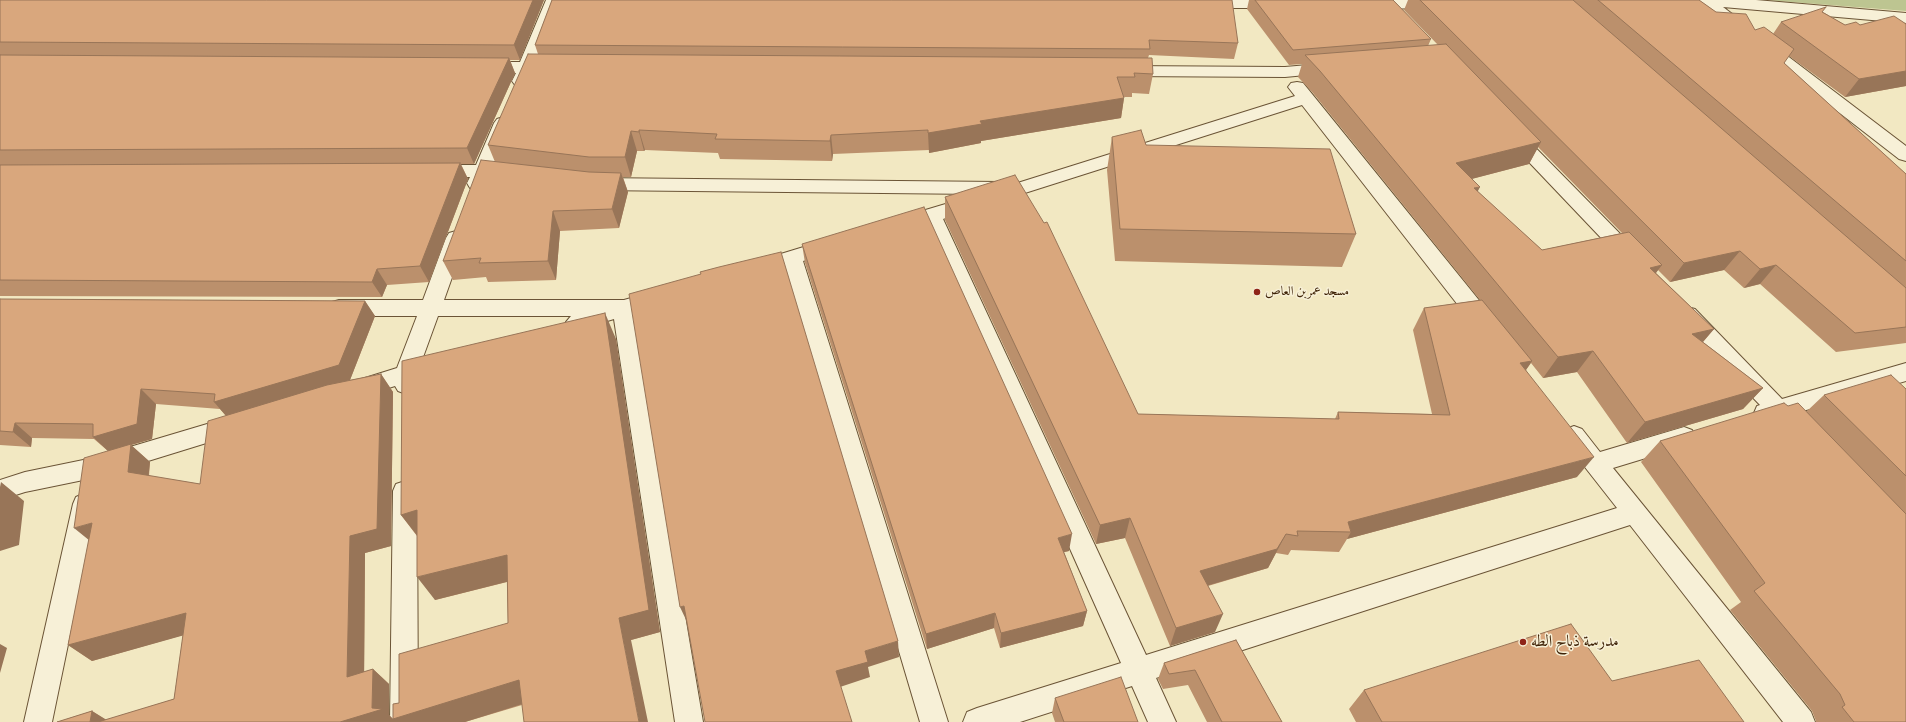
<!DOCTYPE html>
<html>
<head>
<meta charset="utf-8">
<style>
	body { margin:0 }
	canvas { display:block; background:#f2e8c2 }
</style>
</head>
<body>
<canvas width="1906" height="722"></canvas>
<script>
const c = document.querySelector('canvas').getContext('2d');
c.lineJoin = 'round';
function fillPath(path, color) {
  c.fillStyle = color;
  c.fill(path, 'evenodd');
}
function poly(rows) {
  const path = new Path2D();
  for (const r of rows) {
    path.moveTo(r[0], r[1]);
    for (let i = 2; i < r.length; i += 2) path.lineTo(r[i], r[i + 1]);
  }
  return path;
}
function strokePath(path, color, width, dash) {
  c.strokeStyle = color;
  c.lineWidth = width;
  c.lineCap = dash ? 'butt' : 'round';
  c.setLineDash(dash || []);
  c.stroke(path);
}
function drawText(font, color, halo, rows, align = 'center') {
  c.font = font + ' "IM FELL French Canon",Amiri,serif';
  c.lineWidth = 3;
  c.setLineDash([]);
  c.textBaseline = 'middle';
  c.strokeStyle = halo;
  c.fillStyle = color;
  for (const [text, x, y, turn = 0] of rows) {
    c.save();
    c.translate(x, y);
    c.rotate((+turn || 0) * Math.PI / 180);
    c.textAlign = isNaN(turn) ? turn : align;
    if (halo) c.strokeText(text, 0, 0);
    c.fillText(text, 0, 0);
    c.restore();
  }
}
fillPath(poly([
	[1766,0,1906,0,1906,11]
]), '#bdc591');
const minor = poly([
	[546,0,562,0,537,63,557,64,560,68,557,72,533,73,527,85,521,86,515,85,512,81,516,73,477,71,474,67,477,63,483,62,520,62,546,0],
	[1196,0,1284,0,1286,3,1284,6,1278,8,1202,8,1196,6,1194,3,1196,0],
	[1363,0,1442,0,1444,3,1442,6,1436,8,1366,9,1360,7,1358,4,1363,0],
	[1694,0,1756,0,1906,13,1906,23,1723,7,1906,146,1906,161,1899,159,1694,0],
	[1331,63,1337,64,1340,68,1337,72,1285,77,1123,76,1117,75,1114,71,1117,67,1123,66,1285,67,1331,63],
	[1297,82,1303,83,1312,94,1495,320,1498,326,1495,332,1487,334,1479,332,1302,105,943,219,1146,655,1617,508,1566,443,1562,436,1566,429,1574,426,1582,429,1600,452,1684,427,1692,430,1696,437,1692,444,1613,468,1811,712,1815,722,1783,722,1630,525,1156,678,1176,722,1148,722,1132,686,1020,722,963,722,967,712,977,708,1121,663,925,224,899,232,892,230,889,225,892,220,979,194,594,190,587,189,584,184,587,179,594,178,1000,182,1008,186,1295,96,1288,87,1291,83,1297,82],
	[503,117,509,119,512,123,494,166,514,170,516,174,514,178,507,180,489,178,484,188,477,189,470,188,467,183,470,177,435,177,428,175,426,171,428,167,435,165,476,165,494,123,497,119,503,117],
	[1513,129,1519,131,1638,252,1641,257,1638,262,1631,264,1624,262,1507,139,1504,135,1507,131,1513,129],
	[456,231,463,233,466,238,444,300,624,300,659,290,666,293,669,298,666,303,634,313,703,722,675,722,614,319,577,330,569,328,566,322,571,316,438,316,422,360,431,357,439,360,442,366,439,372,417,379,417,385,414,391,406,394,398,391,395,386,357,398,349,395,346,389,349,383,397,368,417,316,339,316,332,314,328,308,332,302,339,300,423,300,446,238,449,233,456,231],
	[833,238,840,240,843,245,840,250,803,261,948,722,920,722,785,267,755,276,748,274,745,269,748,264,833,238],
	[1687,307,1695,309,1782,399,1906,363,1906,381,1796,413,1804,421,1808,428,1804,435,1796,437,1788,435,1774,420,1765,422,1757,420,1754,413,1757,406,1760,405,1679,321,1676,315,1679,309,1687,307],
	[234,416,242,418,246,425,242,432,93,478,25,492,0,500,0,480,25,472,93,458,234,416],
	[405,481,414,484,417,491,418,722,390,722,393,491,396,484,405,481],
	[85,493,94,497,97,504,52,722,24,722,73,504,76,497,85,493]
]);
strokePath(minor, '#6b5436', 2);
fillPath(minor, '#f7f0d7');
fillPath(poly([
	[0,0,544,0,520,60,510,60,515,73,474,164,461,164,468,179,429,282,387,285,382,297,0,296],
	[552,0,1238,43,1234,59,1149,55,1148,58,1153,74,1149,94,1132,93,1132,97,1123,97,1124,98,1121,118,981,141,981,143,929,153,929,150,833,154,832,161,720,159,718,153,645,150,644,151,637,151,631,177,623,177,628,192,619,228,560,231,556,280,488,282,486,277,453,280,443,261,495,162,488,145,538,54,535,45],
	[1249,0,1393,0,1431,39,1428,46,1438,45,1404,10,1408,0,1699,0,1716,12,1755,30,1773,34,1781,22,1823,12,1845,25,1906,24,1906,86,1845,97,1789,56,1784,63,1906,174,1906,343,1836,352,1760,284,1744,288,1724,270,1670,282,1658,270,1656,273,1714,329,1703,342,1763,388,1743,409,1627,443,1577,372,1543,378,1531,363,1526,370,1577,477,1347,539,1339,552,1291,550,1288,555,1276,553,1268,568,1208,586,1215,632,1170,646,1125,538,1096,544,945,220,945,197,1138,414,1335,419,1338,412,1432,414,1413,330,1424,308,1480,300,1313,93,1298,77,1302,64,1289,65,1247,9],
	[1538,147,1622,233,1542,250,1477,191,1471,179,1529,164],
	[1112,137,1146,145,1356,234,1342,267,1115,261,1107,170],
	[802,244,1069,551,1064,552,1087,611,1083,626,1000,648,994,628,927,649,805,263],
	[0,299,365,301,375,316,350,380,381,374,393,392,391,546,365,553,364,672,373,669,389,684,389,715,393,719,399,703,508,623,507,582,435,600,417,536,401,515,616,339,660,632,631,640,522,705,465,722,57,722,92,711,106,720,174,699,183,635,92,661,68,645,108,451,94,439,32,438,31,447,0,445],
	[156,404,220,409,226,416,200,484,149,476,150,462,131,445,152,439],
	[1906,389,1906,722,1816,722,1816,721,1812,711,1730,610,1741,602,1641,462,1660,441,1788,406,1806,412,1824,395],
	[1236,640,1282,722,1207,722,1188,685,1163,689,1158,679,1164,663],
	[1612,681,1744,722,1356,722,1349,709,1364,690],
	[1055,698,1138,722,1055,722,1052,713]
]), '#bb906c');
fillPath(poly([
	[533,0,544,0,520,60,514,45],
	[509,58,515,73,474,164,467,148],
	[1906,71,1906,86,1845,97,1859,79],
	[1124,98,1121,118,981,141,981,143,929,153,928,133,980,121],
	[639,130,645,150,644,151,639,132],
	[631,131,637,151,631,177,625,157],
	[831,135,833,154,832,161,830,141],
	[1541,142,1529,164,1445,186,1456,163],
	[460,163,468,179,429,282,420,266],
	[621,173,628,192,619,228,612,209],
	[1480,187,1468,210,1474,188],
	[553,211,560,231,556,280,548,261],
	[1740,251,1724,270,1670,282,1684,263],
	[1662,265,1645,287,1650,268],
	[1776,265,1760,284,1744,288,1760,269],
	[377,269,387,285,382,297,372,282],
	[365,301,375,316,350,380,227,417,214,402],
	[605,313,616,339,660,632,631,640,648,722,639,722,619,618],
	[1714,329,1695,351,1692,334],
	[1593,351,1577,372,1543,378,1558,357],
	[1532,361,1517,383,1520,363],
	[381,374,393,392,391,546,365,553,364,692,347,677,350,536],
	[1763,388,1743,409,1627,443,1645,422],
	[141,389,156,404,152,439,131,445,150,462,147,490,128,472,109,452,93,437],
	[15,423,32,438,31,447,13,432],
	[1594,457,1577,477,1347,539,1351,532,1348,522],
	[1,482,24,501,19,545,0,551,0,487],
	[417,510,419,538,401,515],
	[1130,518,1125,538,1096,544,1100,525],
	[92,523,95,545,74,528],
	[1072,534,1069,551,1055,554,1058,538],
	[1286,534,1268,568,1192,590,1200,571],
	[507,555,522,578,435,600,417,577],
	[684,606,688,624,680,607],
	[1087,611,1083,626,1000,648,1001,633],
	[186,613,206,629,92,661,68,645],
	[995,613,994,628,927,649,926,634],
	[1223,614,1215,632,1170,646,1176,628],
	[898,641,899,657,868,667,870,677,840,687,836,671,865,651],
	[0,644,7,648,0,673],
	[373,669,389,684,389,715,393,719,519,680,535,700,465,722,340,722,372,708],
	[92,711,110,722,90,722]
]), '#987558');
const building = poly([
	[0,0,533,0,514,45,0,42,0,0],
	[552,0,1232,0,1238,43,1149,40,1150,49,535,45,552,0],
	[1255,0,1393,0,1431,39,1293,50,1255,0],
	[1420,0,1573,0,1906,288,1906,327,1855,333,1776,265,1760,269,1740,251,1684,263,1420,0],
	[1598,0,1699,0,1716,12,1746,14,1755,30,1764,27,1794,49,1784,63,1906,174,1906,261,1598,0],
	[1826,7,1822,12,1845,25,1856,22,1860,25,1894,16,1906,24,1906,71,1859,79,1781,22,1826,7],
	[1446,44,1541,142,1456,163,1480,187,1474,188,1542,250,1629,232,1662,265,1650,268,1714,329,1692,334,1763,388,1645,422,1593,351,1558,357,1320,71,1305,55,1446,44],
	[528,54,1152,58,1153,74,1134,73,1135,77,1117,77,1124,98,980,121,982,124,928,133,928,130,831,135,830,141,715,139,717,134,639,130,639,132,631,131,625,157,589,157,488,145,528,54],
	[0,55,509,58,467,148,0,150,0,55],
	[1141,130,1146,145,1330,149,1356,234,1120,229,1112,137,1141,130],
	[481,160,589,172,621,173,612,209,553,211,548,261,479,263,481,258,443,261,481,160],
	[460,163,420,266,377,269,372,282,0,280,0,165,460,163],
	[1015,175,1044,223,1047,222,1138,414,1339,419,1338,412,1450,415,1424,308,1482,300,1532,361,1520,363,1594,457,1348,522,1351,532,1297,531,1298,536,1286,534,1277,549,1200,571,1223,614,1176,628,1130,518,1100,525,945,197,1015,175],
	[924,207,1072,534,1058,538,1087,611,1001,633,995,613,926,634,802,244,924,207],
	[781,252,898,641,865,651,868,662,836,671,852,722,705,722,684,606,680,607,629,294,701,274,700,272,719,267,781,252],
	[0,299,365,301,339,365,214,402,215,394,141,389,137,424,93,437,93,424,15,423,13,432,0,431,0,299],
	[605,313,649,610,619,618,639,722,524,722,519,680,393,719,393,704,399,703,399,654,508,623,507,555,417,577,417,510,401,515,402,361,605,313],
	[381,374,377,529,350,536,347,677,373,669,372,708,383,709,340,722,98,722,174,699,186,613,68,645,92,523,74,528,84,458,131,444,128,472,200,484,208,421,327,385,381,374],
	[1891,375,1906,389,1906,476,1824,395,1891,375],
	[1784,403,1788,406,1798,403,1906,514,1906,722,1854,722,1842,707,1845,705,1840,694,1754,591,1765,583,1660,441,1784,403],
	[1571,624,1612,681,1699,660,1744,722,1382,722,1364,690,1571,624],
	[1236,640,1282,722,1222,722,1195,670,1169,674,1164,663,1236,640],
	[1121,677,1138,722,1064,722,1055,698,1121,677],
	[92,711,90,722,57,722,92,711]
]);
fillPath(building, '#d9a77d');
strokePath(building, '#987558', 1);
for (const [x, y, r, color] of [
	[1257,292,4,"#8f2418"],
	[1523,642,4,"#8f2418"]
]) {
  const dot = new Path2D();
  dot.arc(x, y, r, 0, 2 * Math.PI);
  c.fillStyle = color;
  c.fill(dot);
  strokePath(dot, '#f7f0d7', 1.5);
}
drawText('13px', '#3e2207', '#f7f0d7', [
	["مسجد عمربن العاص",1265,292]
], 'left');
drawText('16px', '#3e2207', '#f7f0d7', [
	["مدرسة ذباح الطه",1531,642]
], 'left');
</script>
</body>
</html>
